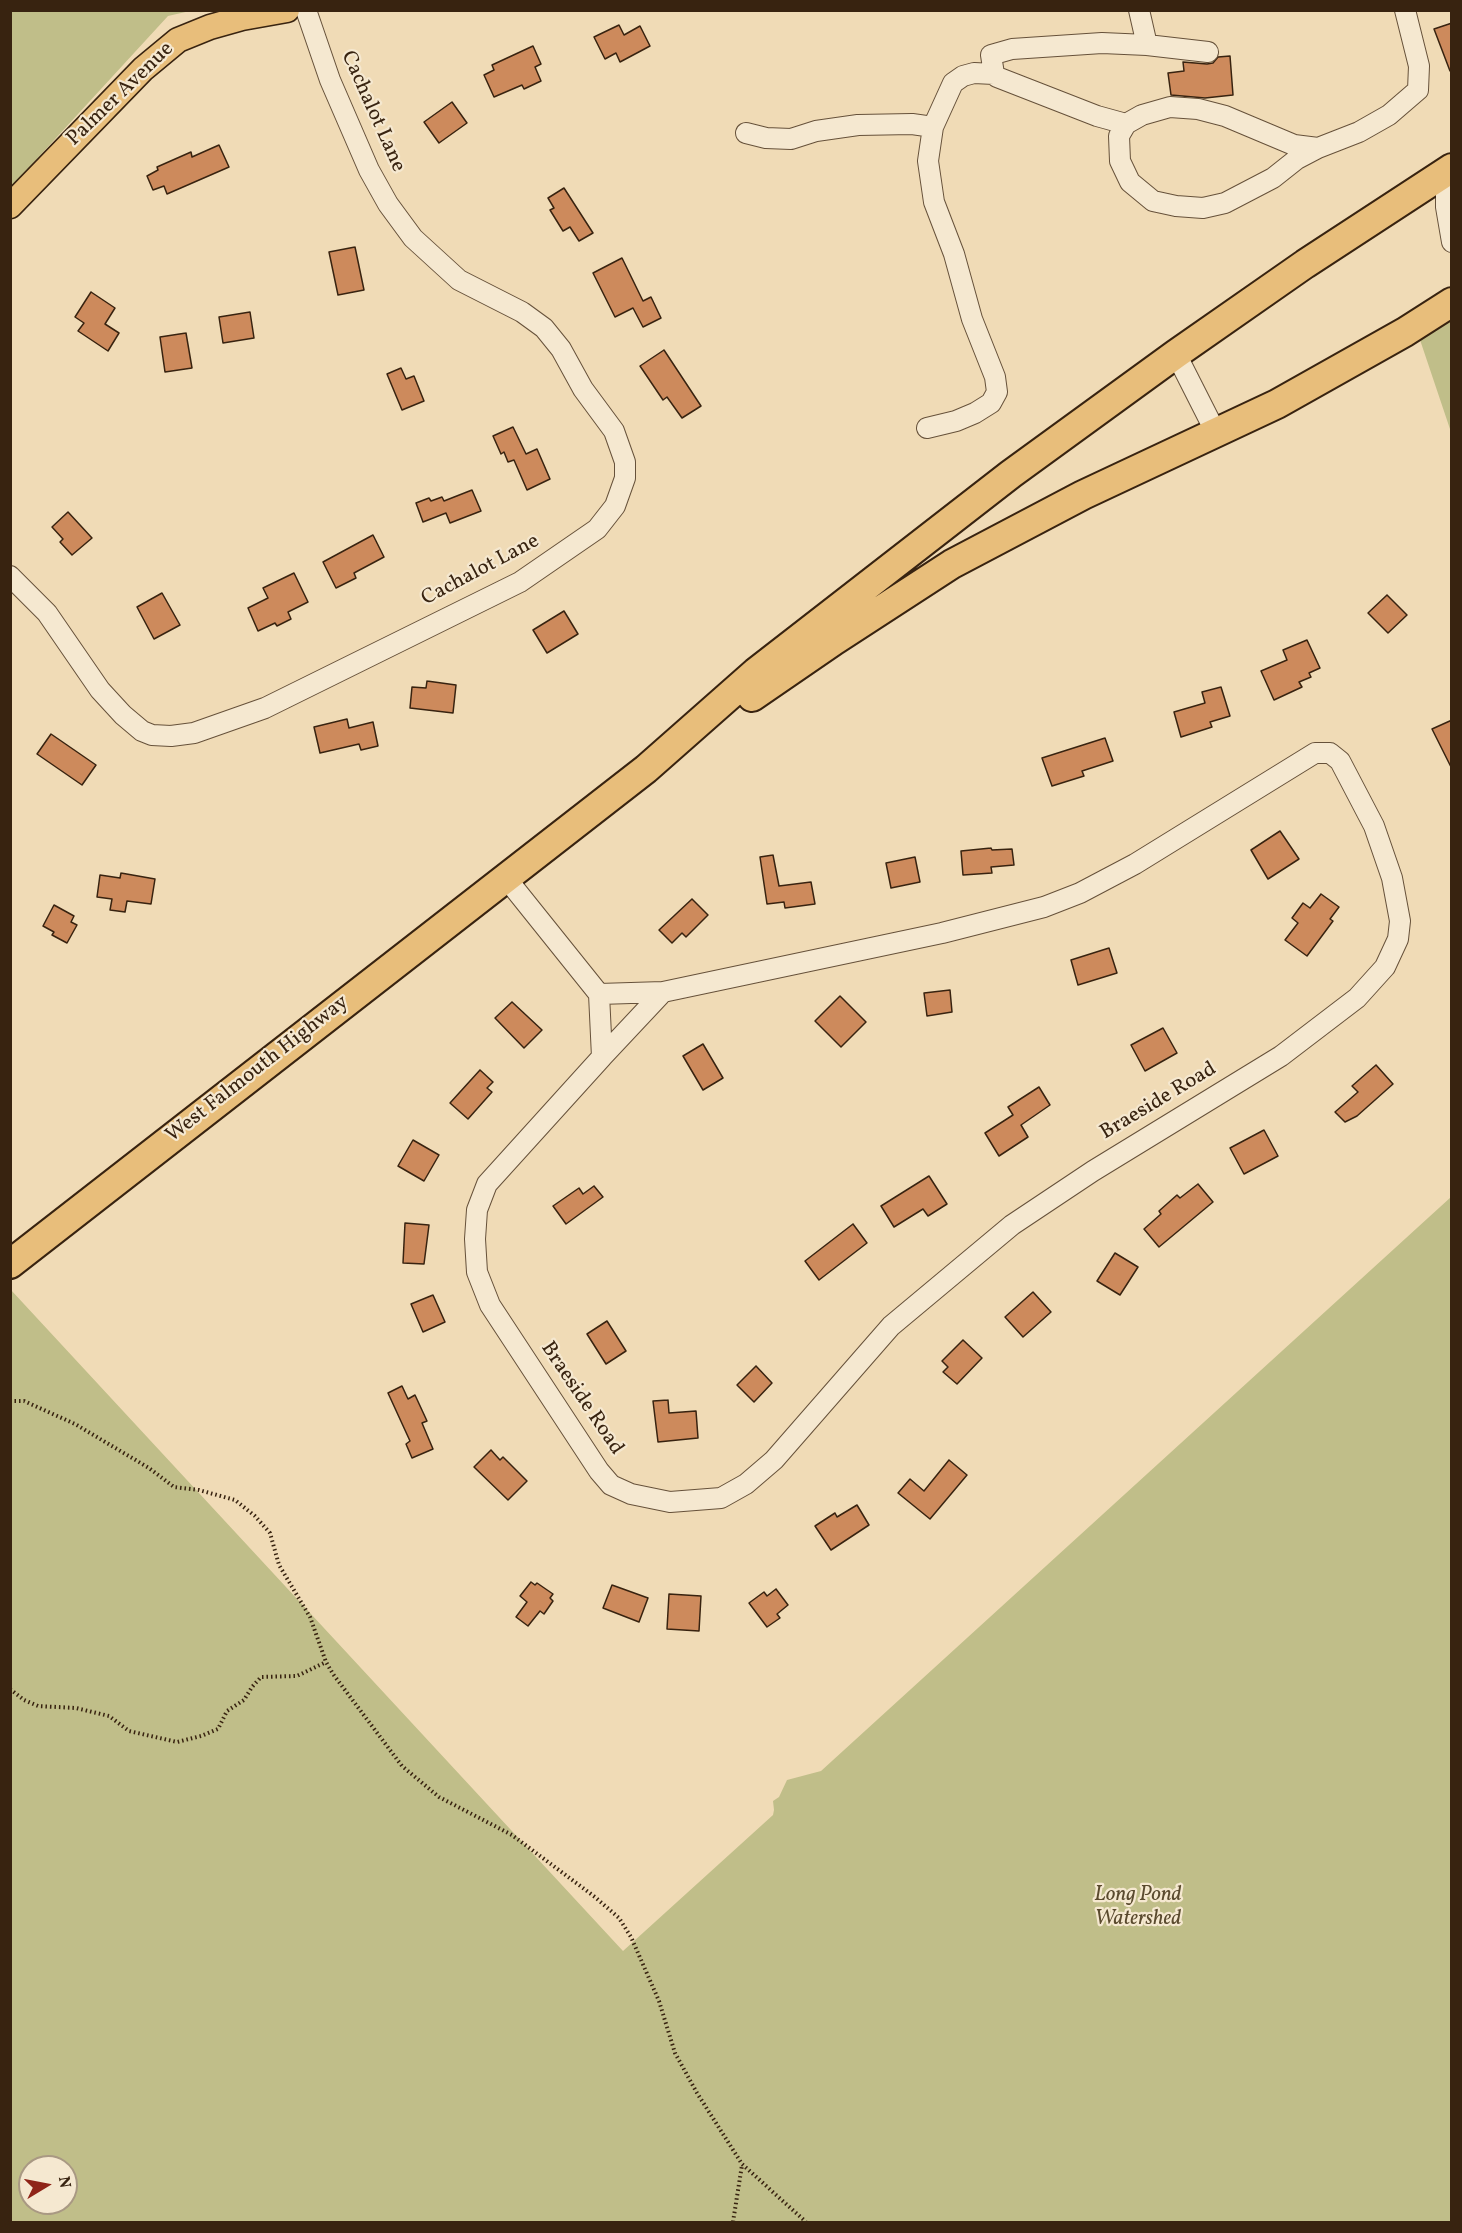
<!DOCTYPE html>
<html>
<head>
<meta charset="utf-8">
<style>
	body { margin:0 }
	#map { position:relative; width:1462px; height:2233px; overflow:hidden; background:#f0dbb6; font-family:Vollkorn,serif }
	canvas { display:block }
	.frame { position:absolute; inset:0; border:12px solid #382310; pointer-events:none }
	.north { position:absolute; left:18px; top:2155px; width:60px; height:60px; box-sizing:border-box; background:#f5e8d0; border:2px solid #a99983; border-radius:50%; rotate:80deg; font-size:16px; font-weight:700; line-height:24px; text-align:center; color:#382310 }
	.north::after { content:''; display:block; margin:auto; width:21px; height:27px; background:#8f2418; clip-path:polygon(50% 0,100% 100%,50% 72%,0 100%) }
</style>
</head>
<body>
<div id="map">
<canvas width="1462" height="2233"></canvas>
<div class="frame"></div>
<div class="north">N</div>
</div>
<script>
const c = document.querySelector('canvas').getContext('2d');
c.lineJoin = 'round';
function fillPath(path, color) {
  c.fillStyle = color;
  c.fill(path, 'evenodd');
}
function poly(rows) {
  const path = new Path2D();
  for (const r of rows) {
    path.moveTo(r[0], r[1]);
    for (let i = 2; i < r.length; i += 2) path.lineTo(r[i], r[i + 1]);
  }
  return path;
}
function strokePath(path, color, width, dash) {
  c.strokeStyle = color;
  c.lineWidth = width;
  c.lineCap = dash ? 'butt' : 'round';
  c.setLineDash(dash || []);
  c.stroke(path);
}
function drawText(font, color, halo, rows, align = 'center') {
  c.font = font + ' Vollkorn,serif';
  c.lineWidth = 4.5;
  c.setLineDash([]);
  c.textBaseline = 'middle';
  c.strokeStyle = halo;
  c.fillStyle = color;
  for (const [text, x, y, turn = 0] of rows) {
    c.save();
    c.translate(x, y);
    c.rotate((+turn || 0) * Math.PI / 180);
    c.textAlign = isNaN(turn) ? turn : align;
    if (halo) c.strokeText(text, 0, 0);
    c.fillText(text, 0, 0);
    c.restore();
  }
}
fillPath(poly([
	[11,10,190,10,190,11,168,16,11,187],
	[1451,302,1451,432,1415,325],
	[1451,1197,1451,2222,11,2222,11,1290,623,1951,773,1815,774,1810,773,1801,779,1797,787,1780,821,1771],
	[30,2167,66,2167,66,2203,30,2203]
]), '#c0be89');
const building = poly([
	[1452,23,1452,71,1450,71,1434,29,1452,23],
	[619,25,624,35,640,26,650,46,620,62,616,53,605,59,594,37,619,25],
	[533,46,541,64,535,67,541,81,524,89,522,85,494,97,484,75,494,70,492,65,533,46],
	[1230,56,1233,95,1205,98,1171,95,1168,73,1184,71,1183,62,1207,64,1213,63,1218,57,1230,56],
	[452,102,467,123,439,143,424,122,452,102],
	[219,145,229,167,167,194,164,186,153,190,147,176,158,170,157,167,191,152,192,157,219,145],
	[564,188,593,233,579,241,570,227,563,231,550,210,554,208,548,198,564,188],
	[355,247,364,290,338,295,329,252,355,247],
	[622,258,643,301,651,297,661,318,643,327,633,308,615,317,593,273,622,258],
	[91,292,115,308,105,324,119,333,108,351,78,331,84,323,75,317,91,292],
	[250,312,254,338,223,343,219,317,250,312],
	[186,333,192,368,165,372,160,337,186,333],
	[664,350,701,406,682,418,667,397,663,400,640,366,664,350],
	[401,368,406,379,414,376,424,401,402,410,387,374,401,368],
	[513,427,526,454,537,449,550,479,527,490,514,460,508,462,504,452,501,454,493,436,513,427],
	[472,490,481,511,450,523,446,513,423,522,416,503,429,498,431,501,442,497,444,501,472,490],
	[68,512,92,538,72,555,60,542,63,539,52,527,68,512],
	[373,535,384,557,354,573,356,578,336,588,323,562,373,535],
	[294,573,308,602,288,612,291,619,277,626,275,623,258,631,248,608,268,598,263,588,294,573],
	[162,593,180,625,154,639,137,607,162,593],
	[1387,595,1407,615,1388,633,1368,613,1387,595],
	[564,611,578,634,547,653,533,630,564,611],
	[1307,640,1320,668,1309,673,1311,677,1299,682,1302,687,1274,700,1261,671,1287,660,1283,650,1307,640],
	[427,681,456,685,453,713,410,708,412,687,426,688,427,681],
	[1221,687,1230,716,1210,722,1212,727,1181,737,1174,712,1205,703,1202,692,1221,687],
	[347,719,349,728,373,722,378,746,361,750,359,744,320,753,314,727,347,719],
	[1452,720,1452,769,1432,729,1452,720],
	[51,734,96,765,82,785,37,754,51,734],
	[1105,738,1113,761,1082,771,1084,776,1052,786,1042,758,1105,738],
	[1280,831,1299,859,1268,879,1251,850,1280,831],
	[991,848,992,850,1012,849,1014,865,991,867,992,873,963,875,961,851,991,848],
	[773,855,779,886,811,882,815,904,785,908,784,902,767,904,760,857,773,855],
	[915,857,920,882,891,888,886,863,915,857],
	[121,873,155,879,151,904,127,901,125,912,110,910,112,899,97,897,100,875,120,878,121,873],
	[1321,894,1339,907,1330,919,1333,921,1307,956,1285,940,1298,923,1292,918,1303,903,1310,908,1321,894],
	[692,899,708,915,686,937,682,933,672,943,659,930,692,899],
	[54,905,74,916,71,922,77,925,67,943,52,935,54,932,43,926,54,905],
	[1109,948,1117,973,1078,985,1071,960,1109,948],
	[950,990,952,1012,927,1016,924,993,950,990],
	[840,996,866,1022,841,1047,815,1021,840,996],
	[512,1002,542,1030,524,1048,495,1018,512,1002],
	[1163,1028,1177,1053,1145,1071,1131,1045,1163,1028],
	[703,1044,723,1078,703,1090,683,1056,703,1044],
	[1376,1065,1393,1084,1357,1116,1345,1122,1335,1112,1358,1092,1352,1086,1376,1065],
	[480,1070,493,1082,487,1088,492,1092,468,1119,450,1103,480,1070],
	[1039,1087,1050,1105,1021,1125,1028,1137,999,1156,985,1133,1013,1115,1008,1107,1039,1087],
	[1264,1130,1278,1156,1244,1174,1230,1148,1264,1130],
	[413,1140,439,1155,424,1181,398,1166,413,1140],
	[929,1176,947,1204,928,1216,923,1209,894,1227,881,1206,929,1176],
	[1198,1184,1213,1202,1159,1247,1144,1229,1161,1214,1159,1211,1177,1195,1180,1198,1198,1184],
	[594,1186,603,1197,566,1224,553,1206,579,1188,583,1194,594,1186],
	[405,1223,429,1225,424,1264,403,1263,405,1223],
	[853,1224,867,1243,819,1280,805,1261,853,1224],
	[1115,1253,1138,1267,1120,1295,1097,1281,1115,1253],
	[1033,1292,1051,1312,1023,1337,1005,1317,1033,1292],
	[433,1295,445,1322,423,1332,411,1304,433,1295],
	[607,1321,626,1351,606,1364,587,1334,607,1321],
	[963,1340,982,1358,957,1384,943,1372,948,1367,942,1361,963,1340],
	[756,1366,772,1383,754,1402,737,1385,756,1366],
	[402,1386,408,1399,415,1395,427,1421,422,1423,433,1449,412,1458,406,1444,410,1441,388,1393,402,1386],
	[668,1400,669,1413,696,1411,698,1438,658,1442,653,1401,668,1400],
	[491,1450,500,1460,503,1457,527,1481,508,1500,474,1467,491,1450],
	[949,1460,967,1475,930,1519,898,1493,910,1479,924,1491,949,1460],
	[857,1505,869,1525,831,1550,815,1526,835,1513,837,1517,857,1505],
	[531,1582,535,1585,537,1583,553,1594,550,1598,553,1601,544,1614,540,1611,528,1626,516,1617,527,1602,520,1596,531,1582],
	[612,1585,648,1598,639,1622,603,1608,612,1585],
	[776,1589,788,1605,777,1614,780,1618,767,1627,749,1603,764,1592,767,1596,776,1589],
	[669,1594,701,1596,699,1631,667,1629,669,1594]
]);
fillPath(building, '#cd8a5c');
strokePath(building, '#382310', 1.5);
const minor = poly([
	[1147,45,1208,52],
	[994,74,997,77,1097,116,1126,124,1119,136,1120,161,1130,182,1153,201,1176,206,1203,208,1225,203,1273,178,1297,159,1318,148,1294,145,1225,116,1198,109,1170,107,1142,115,1126,124],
	[746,133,766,138,791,139,816,131,858,125,912,124,933,127],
	[1318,148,1359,132,1389,115,1418,90,1419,66,1405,10],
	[1446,172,1446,207,1452,242],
	[1176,354,1216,433],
	[927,428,956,421,975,413,991,403,997,392,995,377,972,319,954,254,934,202,928,161,933,127,953,83,963,76,974,73,994,74,991,55,1012,49,1102,43,1147,45,1139,10],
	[10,576,47,613,100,690,123,715,142,731,152,735,171,736,194,733,265,708,520,582,597,529,615,506,625,478,625,462,614,431,583,389,561,349,544,328,522,312,459,280,413,238,388,204,369,170,330,80,306,10],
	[506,878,599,994,602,1057,487,1184,477,1210,475,1239,477,1272,490,1305,599,1471,611,1485,631,1494,670,1502,721,1498,746,1484,774,1460,891,1326,1012,1225,1093,1171,1281,1056,1357,998,1385,967,1398,939,1400,921,1392,878,1374,826,1340,761,1330,753,1315,753,1135,864,1080,893,1044,907,942,933,663,992,602,1057],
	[599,994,663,992]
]);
const major = poly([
	[10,206,143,69,178,40,210,27,242,18,287,10]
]);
const highway = poly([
	[752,697,835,640,952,564,1083,495,1277,404,1405,332,1452,302],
	[10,1264,646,769,756,672,1011,474,1176,354,1305,264,1452,168]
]);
strokePath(minor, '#66513a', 22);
strokePath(major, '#382310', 27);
strokePath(highway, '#382310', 32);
strokePath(poly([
	[10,1401,24,1401,75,1424,149,1468,174,1487,199,1490,235,1500,255,1516,270,1533,279,1565,310,1617,326,1662,333,1674,402,1766,439,1797,512,1835,595,1897,619,1918,631,1937,659,2001,675,2053,697,2093,742,2164,806,2222],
	[10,1689,24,1700,38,1706,76,1708,109,1716,129,1731,177,1742,201,1736,218,1729,227,1711,244,1700,252,1687,261,1677,297,1676,326,1662],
	[733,2222,742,2165]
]), '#382310', 4, [1.5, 3]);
strokePath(minor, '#f5e8d0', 20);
strokePath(major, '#e8be7b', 24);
strokePath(highway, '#e8be7b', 28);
drawText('21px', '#382310', '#f5e8d0', [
	["Palmer Avenue",121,95,-44],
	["Cachalot Lane",372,112,66],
	["Cachalot Lane",481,571,-28],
	["West Falmouth Highway",258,1070,-38],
	["Braeside Road",1159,1102,-31],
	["Braeside Road",581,1399,56]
]);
drawText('italic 21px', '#5a4a2e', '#f5e8d0', [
	["Long Pond",1138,1896],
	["Watershed",1138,1920]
]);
</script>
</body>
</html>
